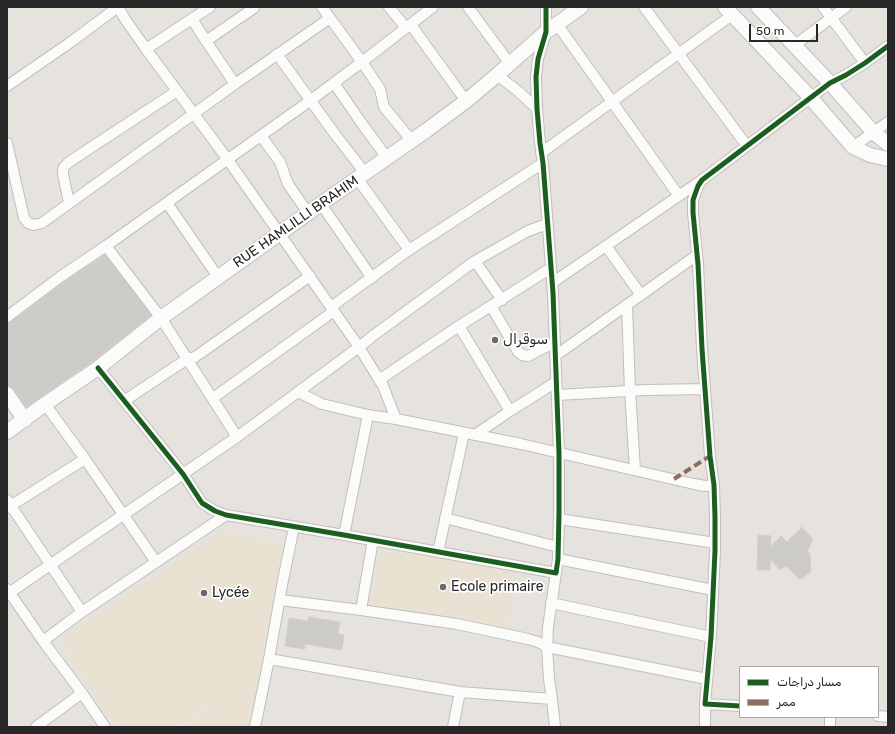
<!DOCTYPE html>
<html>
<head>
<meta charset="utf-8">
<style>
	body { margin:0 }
	#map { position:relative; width:895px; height:734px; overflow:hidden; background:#e6e3de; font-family:Rubik,"Noto Naskh Arabic",sans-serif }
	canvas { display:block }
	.frame { position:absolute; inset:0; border:8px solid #282828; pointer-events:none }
	.legend { position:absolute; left:739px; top:666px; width:140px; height:52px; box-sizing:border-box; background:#fff; border:1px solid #a9a9a9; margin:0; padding:5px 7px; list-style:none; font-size:12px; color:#282828 }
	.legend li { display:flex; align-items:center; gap:8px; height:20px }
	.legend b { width:20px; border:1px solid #a9a9a9 }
	.scale { position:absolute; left:749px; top:24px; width:69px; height:18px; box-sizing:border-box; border:2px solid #282828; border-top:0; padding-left:5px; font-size:12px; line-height:14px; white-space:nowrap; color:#282828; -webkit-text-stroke:3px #fff; paint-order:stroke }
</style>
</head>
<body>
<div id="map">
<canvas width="895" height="734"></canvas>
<div class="frame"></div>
<ul class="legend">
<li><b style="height:5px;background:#1b5e20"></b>مسار دراجات</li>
<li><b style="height:5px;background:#8d6e63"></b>ممر</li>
</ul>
<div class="scale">50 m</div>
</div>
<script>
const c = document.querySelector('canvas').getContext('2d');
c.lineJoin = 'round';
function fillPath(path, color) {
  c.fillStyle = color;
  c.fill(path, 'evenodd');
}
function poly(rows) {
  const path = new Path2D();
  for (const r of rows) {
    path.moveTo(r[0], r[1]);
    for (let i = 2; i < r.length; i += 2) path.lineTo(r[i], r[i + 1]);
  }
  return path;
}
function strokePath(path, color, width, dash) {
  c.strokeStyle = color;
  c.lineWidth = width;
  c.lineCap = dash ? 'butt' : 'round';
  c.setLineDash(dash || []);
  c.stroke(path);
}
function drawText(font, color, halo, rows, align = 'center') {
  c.font = font + ' Rubik,"Noto Naskh Arabic",sans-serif';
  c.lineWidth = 3.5;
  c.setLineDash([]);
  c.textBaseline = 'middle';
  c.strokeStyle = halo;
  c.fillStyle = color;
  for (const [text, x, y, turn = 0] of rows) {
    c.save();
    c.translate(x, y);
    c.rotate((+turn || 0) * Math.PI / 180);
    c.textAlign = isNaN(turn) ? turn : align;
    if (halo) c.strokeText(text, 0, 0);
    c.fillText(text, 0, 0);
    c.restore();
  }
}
fillPath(poly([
	[223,531,288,547,254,727,185,727,214,708,209,706,176,727,117,727,60,640],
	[379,551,516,567,507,630,370,606]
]), '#e9e2d2');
const building = poly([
	[105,255,151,315,93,361,26,407,14,389,11,387,7,386,7,323,11,322,64,282,105,255],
	[802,527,813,539,807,553,810,553,811,571,801,579,798,578,786,566,780,570,770,559,770,570,757,570,758,535,771,536,770,547,781,536,787,542,802,527],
	[309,617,340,622,338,634,344,635,342,650,305,644,305,649,285,646,289,618,308,621,309,617]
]);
fillPath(building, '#cdcbc8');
strokePath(building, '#d1ceca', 1);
const street = poly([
	[118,7,125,19,146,49,228,160,359,347,383,386,396,419],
	[322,7,362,62,380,89,384,107,412,141],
	[389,7,406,28],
	[468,7,510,64],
	[644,7,747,146],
	[823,7,865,63],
	[192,19,206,41,254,8],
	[557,24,679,196],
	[411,25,466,101],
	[795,45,846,7],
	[146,49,210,7],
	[277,54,334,133,365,173],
	[497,75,518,91,537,109],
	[334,83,360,121,387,158],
	[235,84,330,18],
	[7,86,68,44,118,7],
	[261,136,280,162,288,184,308,213],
	[7,143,24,218,28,223,34,225,42,223,235,84,206,41],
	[853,147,888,122],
	[541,153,732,15],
	[357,178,409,250],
	[69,203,63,174,63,170,64,167,69,162,177,91],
	[167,203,218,277],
	[321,204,372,278],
	[106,246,161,318,237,437],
	[606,246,641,295],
	[552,283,699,182],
	[502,300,475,261,528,231,547,224],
	[627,305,630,391,635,470],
	[491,306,518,352,522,355,528,356,555,342],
	[331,307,409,250,543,163],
	[7,317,60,277,106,246,311,100,362,62,433,7],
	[555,356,697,255],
	[98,368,183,474,202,503,215,511,226,515,344,535,556,573,558,559,559,513,559,453,553,293,543,163,540,143,537,109,536,77,538,59,546,32,546,7],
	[379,380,459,326],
	[298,392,322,404,368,415,396,419,521,444,694,484,705,486,714,485],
	[557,395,646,390,705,389],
	[213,398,334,311],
	[124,401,187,359,195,357,310,276],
	[45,404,85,459,156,562],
	[510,411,459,326,551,268],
	[475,435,510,411,556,382],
	[7,500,82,612],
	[7,508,85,459],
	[445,518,558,547],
	[559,519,715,543],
	[344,535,368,415],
	[438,552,464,433],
	[558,559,713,590],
	[7,589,43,641,82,693,105,727],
	[9,593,237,437,359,347,374,335,475,261],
	[280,600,361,610,457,624,528,639,538,642,547,647,707,679],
	[551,603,711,637],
	[361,610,373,540],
	[43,641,82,612,226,515],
	[269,659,460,692,552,699],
	[740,706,705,704,711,637,715,551,715,517,714,485,710,456,702,349,698,264,693,213,693,200,698,186,702,180,830,83,846,75,865,63,888,46],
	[878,716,888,717],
	[36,727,82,693],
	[255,727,269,659,283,580,294,527],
	[453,727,460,692],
	[555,727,552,699,549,679,547,647,548,627,556,573],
	[705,727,705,704],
	[830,727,830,717]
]);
const secondary = poly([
	[725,7,810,97,853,147,870,155,888,159],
	[758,7,830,83,874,133,888,144],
	[7,394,25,420],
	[7,432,45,404,98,368,161,318,332,196,427,130,466,101,497,75,546,32,581,7]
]);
strokePath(street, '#c0bfbf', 12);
strokePath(secondary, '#c0bfbf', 16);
strokePath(street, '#fbfbfa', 10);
strokePath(secondary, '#fbfbfa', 14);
strokePath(poly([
	[674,479,710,456]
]), '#8d6e63', 4, [8, 4]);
strokePath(poly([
	[98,368,183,474,202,503,215,511,226,515,344,535,556,573,558,559,559,513,559,453,553,293,543,163,540,143,537,109,536,77,538,59,546,32,546,7],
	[740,706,705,704,711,637,715,551,715,517,714,485,710,456,702,349,698,264,693,213,693,200,698,186,702,180,830,83,846,75,865,63,888,46]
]), '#1b5e20', 5);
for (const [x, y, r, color] of [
	[495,340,4,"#6a6968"],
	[443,587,4,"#6a6968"],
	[204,593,4,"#6a6968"]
]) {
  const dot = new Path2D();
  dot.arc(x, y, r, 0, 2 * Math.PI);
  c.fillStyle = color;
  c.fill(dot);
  strokePath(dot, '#fff', 1.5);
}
drawText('14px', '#282828', '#fff', [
	["RUE HAMLILLI BRAHIM",296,222,-35]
]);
drawText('14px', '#282828', '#fff', [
	["سوقرال",503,340],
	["Ecole primaire",451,587],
	["Lycée",212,593]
], 'left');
</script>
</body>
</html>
